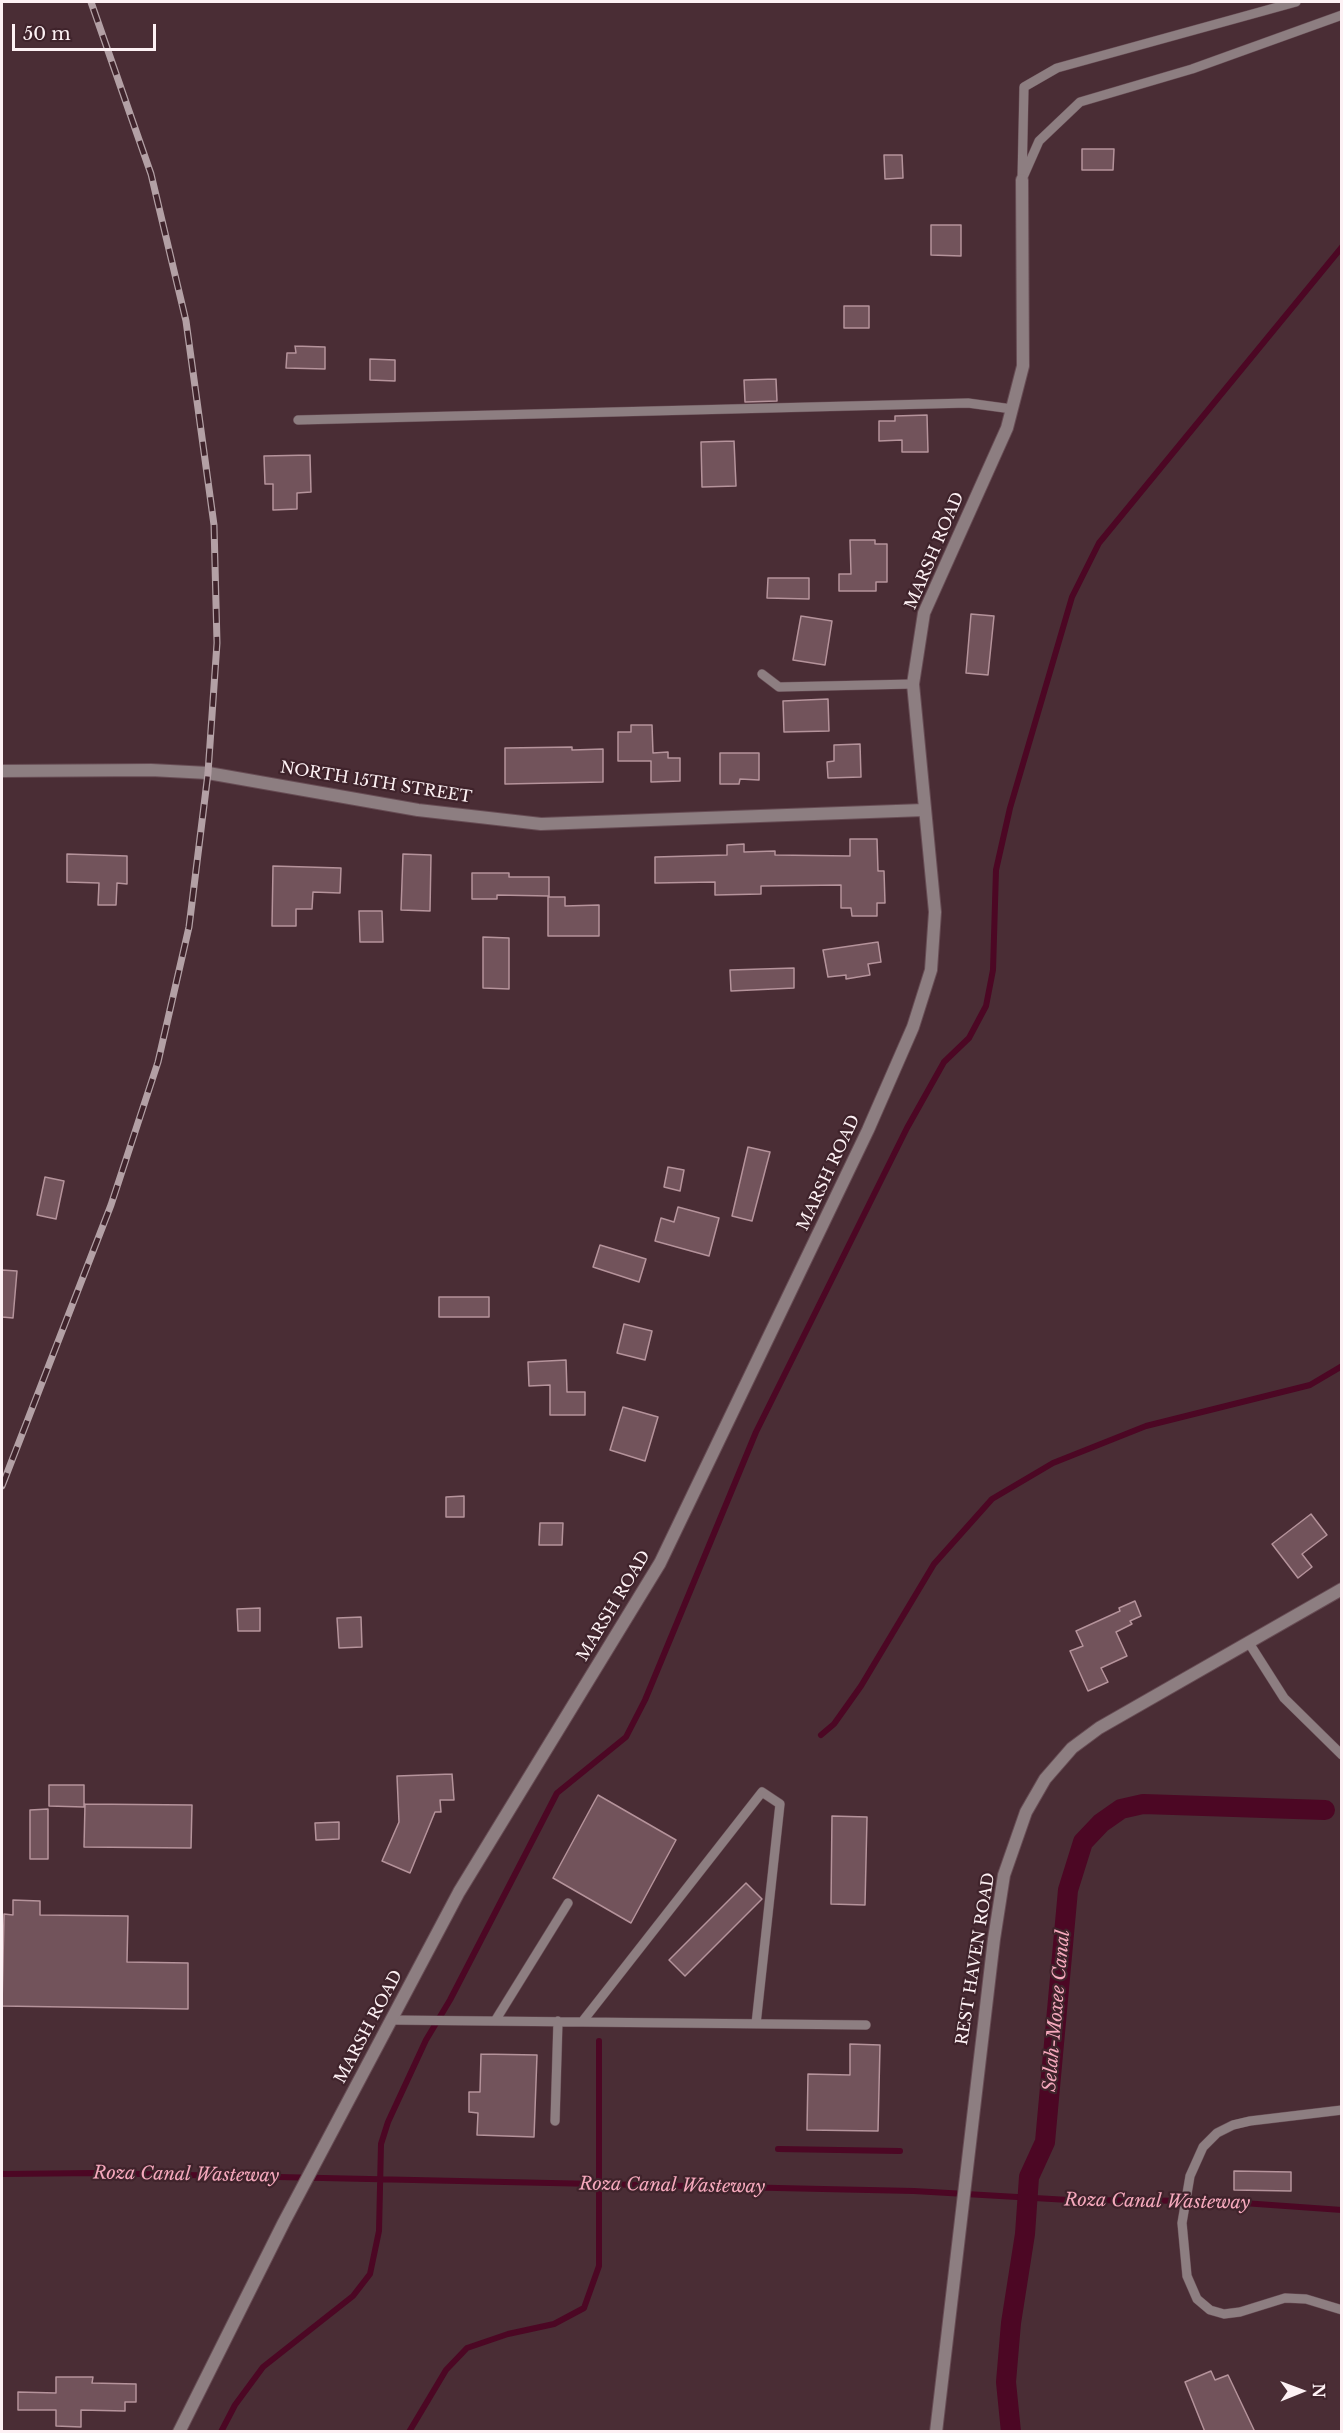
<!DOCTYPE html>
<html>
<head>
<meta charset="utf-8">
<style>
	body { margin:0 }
	#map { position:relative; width:1343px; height:2433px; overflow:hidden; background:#4a2d35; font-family:"Libre Baskerville",serif }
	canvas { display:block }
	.frame { position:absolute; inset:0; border:3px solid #fdf1f4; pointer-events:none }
	.north { position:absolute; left:1271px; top:2361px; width:60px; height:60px; -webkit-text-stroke:4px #3f232b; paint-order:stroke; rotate:89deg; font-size:16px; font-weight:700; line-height:24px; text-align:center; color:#fdf1f4 }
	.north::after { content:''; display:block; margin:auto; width:21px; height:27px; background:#fdf1f4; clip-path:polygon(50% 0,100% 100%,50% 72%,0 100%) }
	.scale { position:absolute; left:12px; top:24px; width:144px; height:27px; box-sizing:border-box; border:3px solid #fdf1f4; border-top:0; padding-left:8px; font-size:18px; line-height:21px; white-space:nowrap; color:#fdf1f4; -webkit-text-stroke:4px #3f232b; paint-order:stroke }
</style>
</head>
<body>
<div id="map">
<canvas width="1343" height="2433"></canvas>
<div class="frame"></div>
<div class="north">N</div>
<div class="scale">50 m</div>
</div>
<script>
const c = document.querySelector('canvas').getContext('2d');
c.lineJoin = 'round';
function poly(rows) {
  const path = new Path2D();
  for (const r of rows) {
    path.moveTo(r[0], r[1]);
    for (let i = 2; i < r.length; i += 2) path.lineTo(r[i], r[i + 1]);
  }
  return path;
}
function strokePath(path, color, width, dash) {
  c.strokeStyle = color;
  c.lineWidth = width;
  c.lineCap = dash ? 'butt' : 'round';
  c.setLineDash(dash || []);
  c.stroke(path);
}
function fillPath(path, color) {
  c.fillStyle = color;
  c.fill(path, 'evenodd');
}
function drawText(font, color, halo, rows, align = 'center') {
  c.font = font + ' "Libre Baskerville",serif';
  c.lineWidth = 4.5;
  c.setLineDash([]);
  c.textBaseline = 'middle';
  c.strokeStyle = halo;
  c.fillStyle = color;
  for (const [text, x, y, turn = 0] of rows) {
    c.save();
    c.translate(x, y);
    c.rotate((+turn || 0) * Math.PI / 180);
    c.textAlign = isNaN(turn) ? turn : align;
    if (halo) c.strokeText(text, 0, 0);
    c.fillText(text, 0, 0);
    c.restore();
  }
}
strokePath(poly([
	[821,1735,834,1724,861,1686,934,1564,992,1499,1053,1463,1146,1426,1310,1385,1342,1366],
	[778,2149,900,2151],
	[2,2174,96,2173,914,2191,1069,2200,1215,2201,1342,2210],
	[221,2432,235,2405,263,2367,353,2296,370,2274,379,2231,381,2144,388,2122,426,2040,450,2000,557,1793,626,1737,645,1700,756,1432,907,1128,944,1062,969,1038,986,1006,993,970,996,870,1010,808,1072,597,1099,543,1342,247],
	[409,2432,446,2370,467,2348,508,2334,554,2324,584,2308,599,2266,599,2041]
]), '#4c0724', 6);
strokePath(poly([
	[1011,2432,1006,2382,1011,2323,1025,2234,1029,2177,1045,2142,1068,1890,1083,1842,1101,1823,1121,1809,1143,1804,1325,1810]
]), '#4c0724', 20);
const building = poly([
	[1082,149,1114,149,1113,170,1082,170,1082,149],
	[884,155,902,155,903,178,885,179,884,155],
	[931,225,961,225,961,256,931,255,931,225],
	[844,306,869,306,869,328,844,328,844,306],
	[295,346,325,347,325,369,286,368,287,353,296,353,295,346],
	[370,359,395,360,395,381,370,380,370,359],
	[776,379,777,401,745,402,744,380,776,379],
	[927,415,928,452,902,452,902,440,879,441,879,421,895,421,895,416,927,415],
	[734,441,736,486,702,487,701,442,734,441],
	[310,455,311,492,297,493,297,509,273,510,273,484,265,484,264,456,310,455],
	[850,540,875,540,875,544,887,544,887,582,876,582,876,591,839,591,839,574,851,574,850,540],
	[768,578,809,578,809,599,767,598,768,578],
	[971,614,994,616,988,675,966,673,971,614],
	[801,616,832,621,825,665,793,660,801,616],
	[828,699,829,731,784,732,783,701,828,699],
	[631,725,652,725,653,753,668,752,668,758,680,758,680,781,651,782,651,761,618,761,618,732,631,732,631,725],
	[860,744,861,777,828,778,827,762,834,761,834,745,860,744],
	[572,747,572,750,603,749,603,782,505,784,505,748,572,747],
	[720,753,759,753,759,780,740,779,739,784,720,784,720,753],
	[850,839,877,839,878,871,884,871,885,903,877,903,877,916,852,916,851,908,841,908,841,885,761,886,761,894,715,895,715,882,655,883,655,857,727,855,727,845,744,844,744,852,775,851,775,855,850,856,850,839],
	[67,854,127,856,127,884,117,883,116,905,98,905,99,883,67,882,67,854],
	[403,854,431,855,430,911,401,910,403,854],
	[273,866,341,868,340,893,313,892,312,909,296,909,296,926,272,926,273,866],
	[472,873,509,873,509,877,549,877,549,896,497,895,497,899,472,899,472,873],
	[548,897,565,897,565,906,599,905,599,936,548,936,548,897],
	[359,911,382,911,383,942,360,942,359,911],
	[483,937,509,938,509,989,483,988,483,937],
	[878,942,881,962,868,964,870,975,846,979,846,975,828,977,823,950,878,942],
	[794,968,794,988,731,991,730,970,794,968],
	[748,1147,770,1152,752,1221,732,1216,748,1147],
	[668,1167,684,1170,680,1191,664,1187,668,1167],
	[45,1177,64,1181,56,1219,37,1215,45,1177],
	[678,1207,719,1218,709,1256,655,1241,661,1218,674,1222,678,1207],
	[600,1245,646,1259,639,1282,593,1267,600,1245],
	[2,1270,17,1271,13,1318,2,1317,2,1270],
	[439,1297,489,1297,489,1317,439,1317,439,1297],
	[624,1324,652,1331,645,1360,617,1353,624,1324],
	[566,1360,567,1392,585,1392,585,1415,550,1415,550,1385,529,1386,528,1362,566,1360],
	[623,1407,658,1417,645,1461,610,1450,623,1407],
	[464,1496,464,1517,446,1517,446,1497,464,1496],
	[1311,1514,1327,1535,1302,1554,1312,1567,1298,1578,1272,1544,1311,1514],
	[540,1523,563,1523,562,1545,539,1545,540,1523],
	[1135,1601,1141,1616,1130,1621,1132,1624,1116,1632,1127,1656,1101,1668,1108,1682,1088,1691,1070,1651,1083,1646,1076,1631,1120,1611,1119,1608,1135,1601],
	[260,1608,260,1631,238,1631,237,1609,260,1608],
	[361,1617,362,1647,339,1648,337,1618,361,1617],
	[452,1774,454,1800,440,1800,441,1812,435,1812,410,1873,382,1861,399,1822,397,1776,452,1774],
	[49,1785,84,1785,84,1807,49,1806,49,1785],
	[598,1795,676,1840,631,1923,553,1878,598,1795],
	[85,1804,192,1805,191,1848,84,1847,85,1804],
	[48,1809,48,1859,30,1859,30,1810,48,1809],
	[832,1816,867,1817,865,1905,831,1904,832,1816],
	[339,1822,339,1839,316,1840,315,1823,339,1822],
	[746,1883,762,1899,685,1976,669,1960,746,1883],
	[13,1900,40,1901,40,1915,128,1916,127,1962,188,1963,188,2009,2,2006,4,1914,13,1915,13,1900],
	[850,2044,880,2045,878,2131,807,2130,808,2074,850,2075,850,2044],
	[481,2054,537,2055,534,2137,477,2135,478,2113,469,2112,469,2092,480,2092,481,2054],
	[1234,2171,1291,2172,1291,2191,1234,2190,1234,2171],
	[1211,2371,1215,2380,1228,2375,1255,2432,1205,2432,1185,2382,1211,2371],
	[56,2377,93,2377,92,2383,136,2384,136,2402,125,2402,125,2411,81,2410,81,2427,56,2426,56,2410,18,2410,18,2392,56,2393,56,2377]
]);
fillPath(building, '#72535b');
strokePath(building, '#b5939b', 1.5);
const lane = poly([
	[1024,175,1039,141,1080,102,1192,69,1342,15],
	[1022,180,1024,87,1057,68,1296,2],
	[298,420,968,403,1012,409],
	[762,674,779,687,913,684],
	[1249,1643,1284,1698,1342,1755],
	[391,2020,866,2025],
	[495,2021,568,1903],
	[582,2022,762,1792,780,1804,756,2024],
	[1342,2110,1250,2121,1233,2125,1217,2133,1203,2147,1190,2176,1182,2223,1187,2276,1197,2299,1210,2310,1224,2314,1240,2312,1285,2298,1306,2299,1342,2310],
	[555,2121,558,2021]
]);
const street = poly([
	[2,771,151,770,208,773,418,810,541,824,924,810],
	[179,2432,284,2222,459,1892,660,1563,868,1130,913,1027,931,970,935,912,913,684,924,613,1007,428,1023,366,1022,180],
	[936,2432,994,1939,1004,1875,1026,1812,1045,1779,1072,1748,1099,1728,1342,1589]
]);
strokePath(lane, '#674c54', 10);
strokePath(street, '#674c54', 14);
strokePath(lane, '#8d7e81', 9);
strokePath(street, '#8d7e81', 12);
const rail = poly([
	[2,1486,111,1205,158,1062,189,927,208,773,217,643,214,525,186,321,151,174,91,2]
]);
strokePath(rail, '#b3a0a5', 7);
strokePath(rail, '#3f232b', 4.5, [14]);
drawText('16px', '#fdf1f4', '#3f232b', [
	["MARSH ROAD",935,551,-67],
	["NORTH 15TH STREET",376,783,9],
	["MARSH ROAD",829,1173,-65],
	["MARSH ROAD",614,1606,-59],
	["REST HAVEN ROAD",976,1959,-81],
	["MARSH ROAD",369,2027,-62]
]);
drawText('italic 18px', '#f6a9bd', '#3f232b', [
	["Selah-Moxee Canal",1057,2011,-85],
	["Roza Canal Wasteway",186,2175,1],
	["Roza Canal Wasteway",672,2186,1],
	["Roza Canal Wasteway",1157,2202,1]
]);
</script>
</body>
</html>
